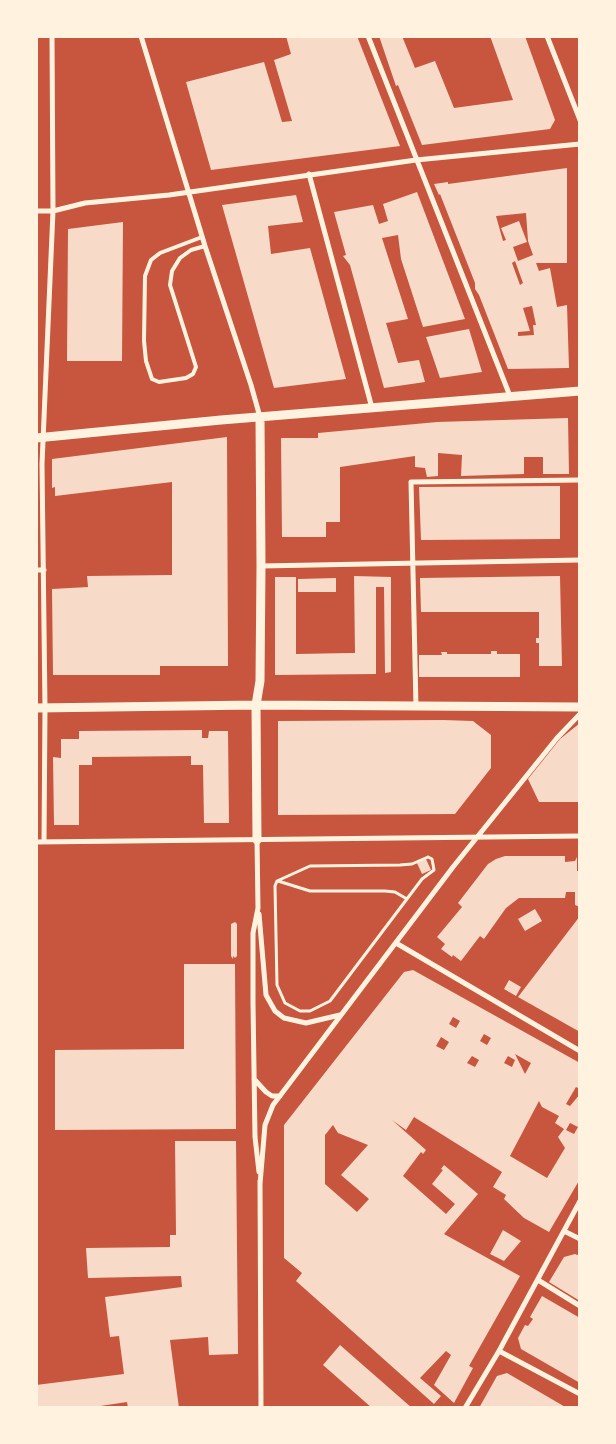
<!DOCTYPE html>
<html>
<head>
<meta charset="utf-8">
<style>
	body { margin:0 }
	#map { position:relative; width:616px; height:1444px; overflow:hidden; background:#c8553d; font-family:"Playfair Display",serif }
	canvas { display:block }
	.frame { position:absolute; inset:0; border:38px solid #fff3e0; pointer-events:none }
</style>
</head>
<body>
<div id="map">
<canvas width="616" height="1444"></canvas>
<div class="frame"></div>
</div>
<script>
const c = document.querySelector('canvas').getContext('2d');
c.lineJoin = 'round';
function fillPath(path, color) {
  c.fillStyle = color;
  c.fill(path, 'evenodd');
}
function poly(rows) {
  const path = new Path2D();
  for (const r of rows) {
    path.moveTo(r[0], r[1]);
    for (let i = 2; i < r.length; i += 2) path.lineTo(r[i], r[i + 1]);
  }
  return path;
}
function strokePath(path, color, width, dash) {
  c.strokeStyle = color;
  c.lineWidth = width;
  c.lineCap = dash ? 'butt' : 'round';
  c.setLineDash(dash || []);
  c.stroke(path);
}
fillPath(poly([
	[286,36,357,36,400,146,211,170,186,82,264,62,282,122,292,121,274,60,291,54],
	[379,36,402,36,415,68,435,61,454,108,513,100,490,36,525,36,555,120,550,129,422,145,398,85,396,86],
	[567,168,567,263,536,263,539,271,550,268,557,307,567,305,569,368,508,369,479,295,475,289,475,283,440,194,439,195,434,184,448,182,448,184],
	[526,213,528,241,533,255,518,261,513,247,527,242,519,221,501,228,506,240,503,241,496,216],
	[515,261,523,283,520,285,512,263],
	[532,306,536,325,533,325,534,335,518,336,518,332,530,331,523,308],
	[417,192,465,319,423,327,401,259,398,235,382,238,408,319,386,323,398,363,419,360,425,382,384,388,350,265,343,256,346,255,334,212,373,205,379,224,388,221,383,204],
	[296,195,303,222,268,226,271,254,310,248,346,379,274,388,222,205],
	[123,222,122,361,67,361,68,229],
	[469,329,482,372,440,378,426,337],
	[568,418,569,474,543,474,543,457,524,457,524,474,461,476,462,455,438,453,438,476,427,477,425,468,415,467,415,456,340,467,340,522,326,522,326,537,282,537,281,438,318,438,318,433,437,422],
	[227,437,228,666,160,666,160,675,53,675,52,589,88,587,87,576,172,575,172,482,55,496,55,487,52,488,52,459],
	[560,486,560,539,421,540,419,487],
	[354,576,391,577,391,672,385,673,384,587,376,587,376,674,275,675,275,577,296,577,296,654,350,653,355,653],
	[560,576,562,666,539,666,539,643,536,643,536,638,539,638,539,612,421,612,420,578],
	[336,578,336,592,298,592,298,579],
	[491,651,497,651,497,654,520,654,520,677,419,677,419,655,442,655,441,652,447,652,447,654,491,654],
	[443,720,473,721,491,735,491,768,455,814,278,815,278,721],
	[580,723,580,802,539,802,528,779,560,739],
	[202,730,202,738,208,738,209,731,228,731,229,823,204,823,203,765,191,765,191,756,92,757,92,765,79,765,79,825,54,825,53,757,61,758,61,739,79,739,79,731],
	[505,856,565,856,565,862,575,861,577,857,577,871,580,871,580,907,575,905,575,892,566,892,565,898,519,898,506,908,484,939,480,936,461,961,453,955,452,957,441,949,445,944,437,937,462,907,458,903,488,864,496,859],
	[426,859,431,870,422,874,417,863],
	[535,909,542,921,525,931,518,919],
	[580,916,580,1032,518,997],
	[235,922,237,924,237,956,235,958,233,956,233,959,231,956,231,924],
	[184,964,235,964,236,1129,55,1130,55,1050,184,1049],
	[413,970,580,1063,580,1089,576,1087,566,1104,570,1106,580,1094,580,1179,549,1232,524,1218,504,1199,506,1195,493,1187,502,1172,414,1117,406,1130,392,1120,426,1150,423,1154,421,1152,403,1176,446,1214,455,1204,432,1184,443,1170,441,1169,444,1165,478,1194,444,1234,520,1276,469,1366,473,1368,454,1403,434,1385,451,1355,446,1351,420,1378,441,1396,434,1404,296,1281,302,1273,284,1258,284,1125,404,972],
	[453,1017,460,1021,456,1028,449,1024],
	[484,1034,491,1038,487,1045,480,1041],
	[441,1037,449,1042,444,1050,436,1046],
	[515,1054,531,1063,525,1074],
	[472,1056,479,1060,475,1067,467,1063],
	[508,1056,515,1060,512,1067,504,1063],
	[539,1101,542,1107,559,1116,555,1123,564,1129,558,1137,565,1148,547,1178,510,1156],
	[570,1123,578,1127,574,1134,566,1130],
	[333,1125,338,1133,368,1145,341,1175,369,1199,357,1212,325,1184,325,1135],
	[509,980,521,987,516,996,504,989],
	[175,1141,236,1141,238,1354,209,1355,208,1337,170,1340,179,1408,128,1408,127,1402,87,1408,36,1408,36,1385,124,1374,119,1336,110,1337,105,1297,182,1287,181,1276,88,1278,86,1248,170,1247,170,1235,176,1235],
	[503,1230,521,1241,504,1261,490,1254],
	[575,1254,580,1256,580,1301,549,1282,564,1257],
	[542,1296,580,1318,580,1383,521,1349,518,1338,525,1325,528,1326,533,1319,530,1317],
	[340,1345,412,1408,372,1408,323,1365],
	[507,1373,567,1408,479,1408,497,1376]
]), '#f7dbc8');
strokePath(poly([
	[428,857,432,859,434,870,422,879,330,1001,310,1011,300,1011,285,1003,277,985,275,886,277,881,310,866,400,865,412,864,428,857],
	[278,881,310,891,385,891,395,892,407,899]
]), '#fff3e0', 3);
strokePath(poly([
	[202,237,160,253,151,260,145,276,144,341,146,361,152,379,159,382,186,378,193,374,196,367,170,285,172,271,180,258,191,250,205,246]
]), '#fff3e0', 4);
strokePath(poly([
	[141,36,205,246,251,385,260,417],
	[368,36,510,396],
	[547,36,580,120],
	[309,174,372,408],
	[36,211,53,211,85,203,169,195,416,160,580,144],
	[261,566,580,560],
	[36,570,44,570],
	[416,707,411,482,580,480],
	[257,840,258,908,253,933,253,1003,255,1137,259,1172],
	[36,842,580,836],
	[44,842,45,708,42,464,53,211,52,36],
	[259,914,266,995,275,1011,284,1018,306,1023,340,1015],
	[396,943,580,1051],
	[254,1079,266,1092,272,1096,280,1096],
	[260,1181,261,1408],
	[260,1184,265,1125,273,1105,453,867,557,738,580,714],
	[564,1231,580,1239],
	[538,1280,580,1306],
	[499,1351,580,1394],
	[465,1408,499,1351,580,1201]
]), '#fff3e0', 5);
strokePath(poly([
	[36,438,221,420,580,391],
	[36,708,256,705,580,707],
	[257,840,256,705,260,681,261,566,260,417]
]), '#fff3e0', 9);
</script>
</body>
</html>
